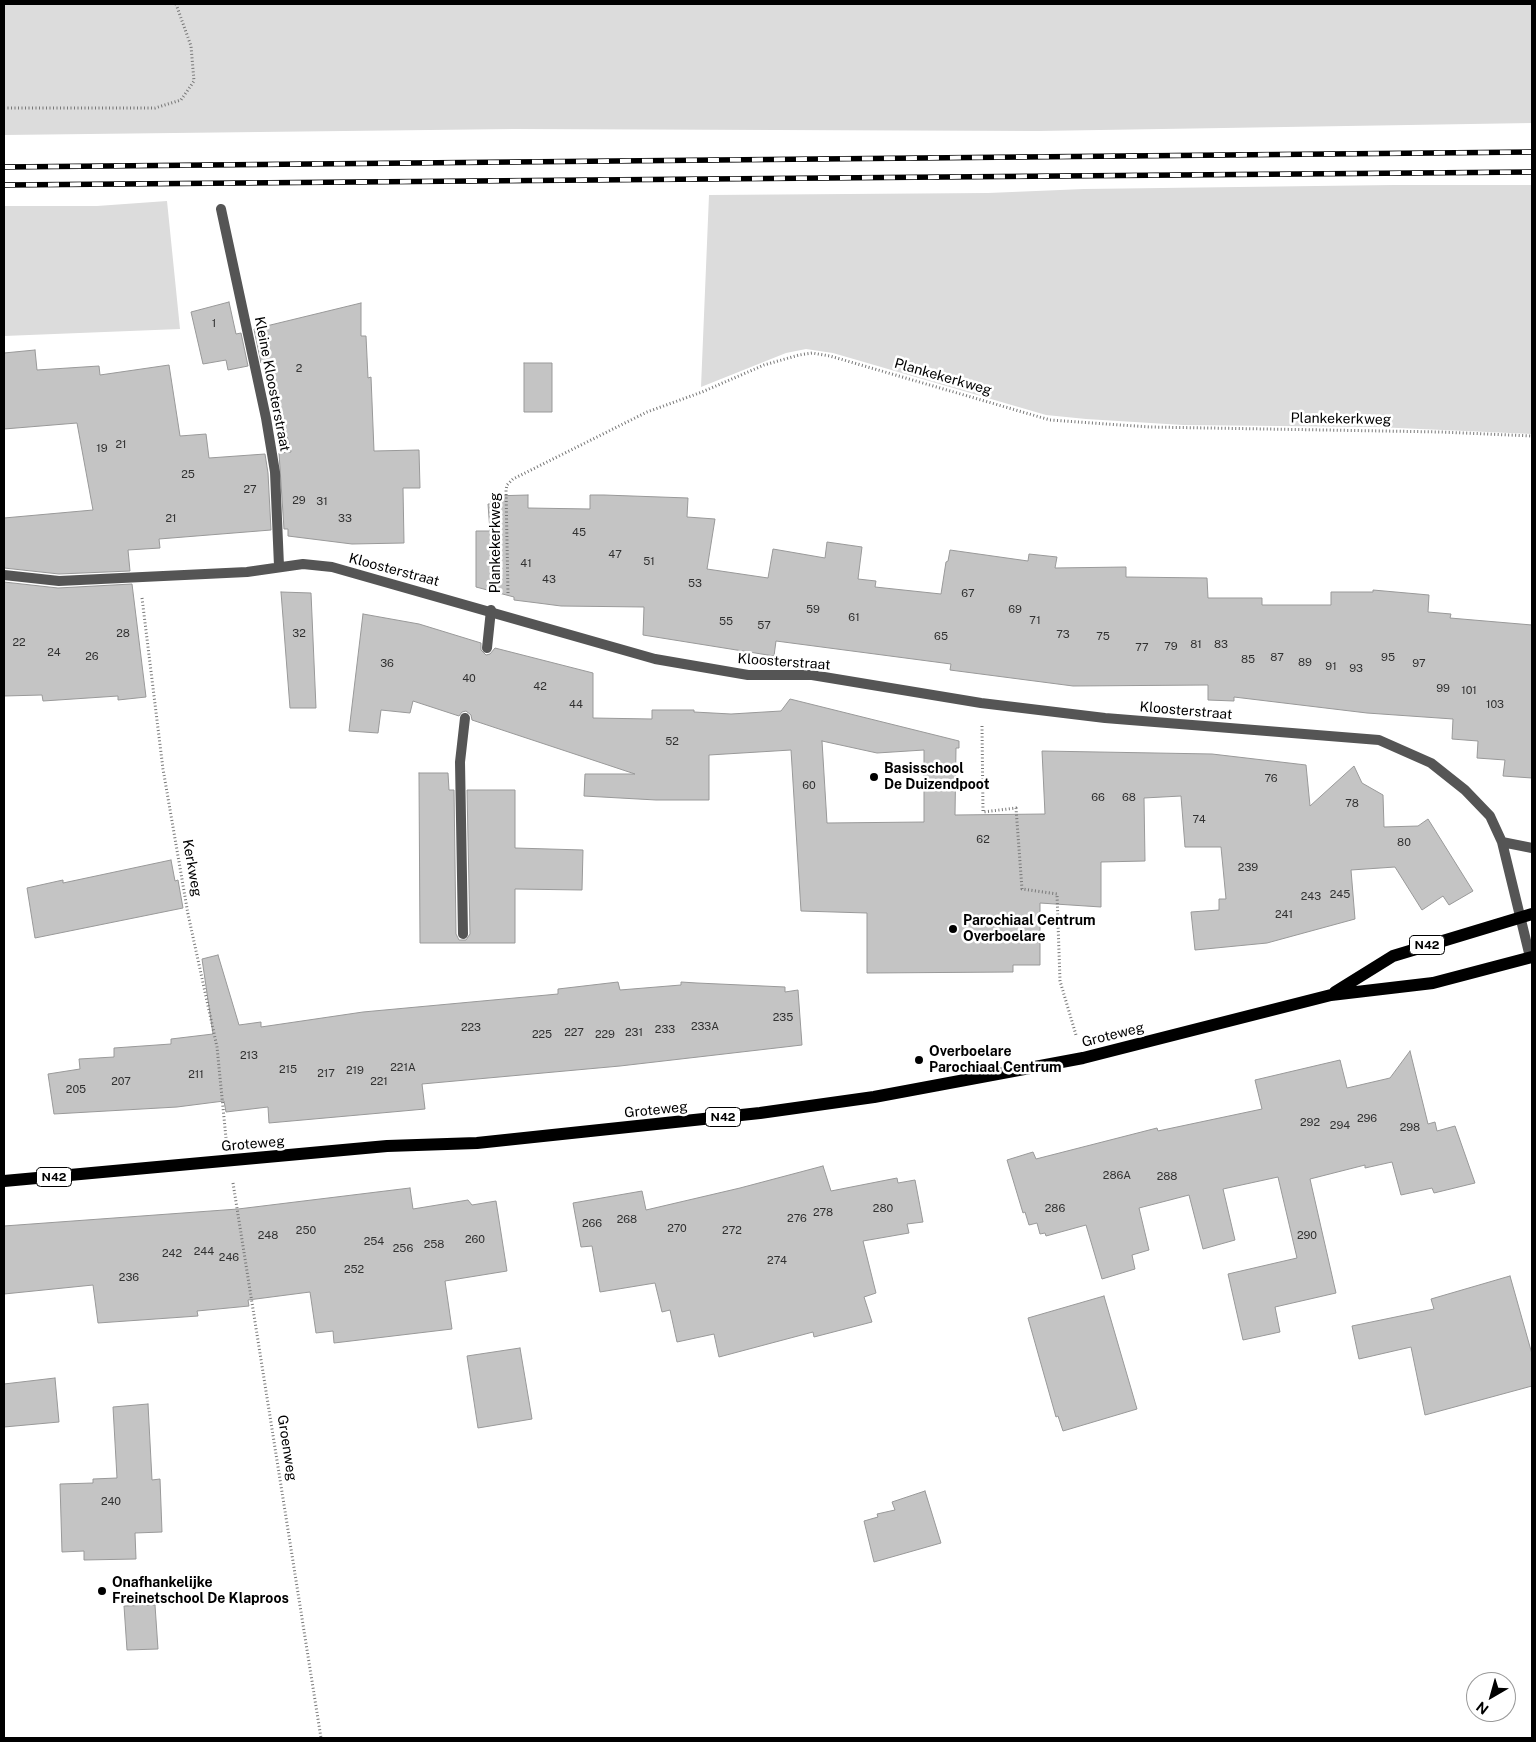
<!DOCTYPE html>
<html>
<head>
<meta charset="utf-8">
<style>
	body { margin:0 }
	#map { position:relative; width:1536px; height:1742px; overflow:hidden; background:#fff; font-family:"Public Sans",sans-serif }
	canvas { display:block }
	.frame { position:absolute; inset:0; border:5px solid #000; pointer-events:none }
	.north { position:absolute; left:1466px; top:1672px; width:50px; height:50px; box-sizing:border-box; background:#fff; border:1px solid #999; border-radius:50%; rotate:218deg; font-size:14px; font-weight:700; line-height:20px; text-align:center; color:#000 }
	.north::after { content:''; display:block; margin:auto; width:18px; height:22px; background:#000; clip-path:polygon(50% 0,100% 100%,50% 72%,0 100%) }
</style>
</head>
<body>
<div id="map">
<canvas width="1536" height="1742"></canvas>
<div class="frame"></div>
<div class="north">N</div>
</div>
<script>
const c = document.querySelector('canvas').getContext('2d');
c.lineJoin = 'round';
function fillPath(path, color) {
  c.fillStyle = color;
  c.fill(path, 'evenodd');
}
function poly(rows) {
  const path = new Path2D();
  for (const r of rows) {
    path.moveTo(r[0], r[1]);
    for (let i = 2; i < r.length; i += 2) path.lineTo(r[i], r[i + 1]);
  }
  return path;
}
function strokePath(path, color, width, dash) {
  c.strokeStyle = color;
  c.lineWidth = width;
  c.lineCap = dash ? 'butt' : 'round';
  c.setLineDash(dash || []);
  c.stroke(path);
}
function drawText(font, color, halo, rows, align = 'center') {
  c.font = font + ' "Public Sans",sans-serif';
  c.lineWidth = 5;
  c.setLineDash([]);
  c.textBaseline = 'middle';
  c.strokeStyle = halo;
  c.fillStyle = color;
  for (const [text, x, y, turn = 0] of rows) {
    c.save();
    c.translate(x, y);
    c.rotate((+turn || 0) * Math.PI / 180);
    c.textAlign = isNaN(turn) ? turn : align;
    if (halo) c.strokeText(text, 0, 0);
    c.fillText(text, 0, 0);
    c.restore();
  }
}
fillPath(poly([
	[4,4,1532,4,1532,123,1038,131,514,129,4,135],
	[1394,185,1532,185,1532,434,1376,427,1183,425,1086,419,1046,415,833,353,806,349,786,353,701,387,709,195,988,193,1084,189],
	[167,201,180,329,4,336,4,206,97,206]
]), '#dcdcdc');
const building = poly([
	[229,302,236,334,241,333,248,366,228,370,226,360,203,364,191,312,229,302],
	[361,303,361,336,366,336,368,378,371,377,374,451,419,450,420,488,403,488,404,543,352,544,288,536,288,529,284,529,279,453,291,452,269,361,261,363,254,329,361,303],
	[35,350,37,370,99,366,100,375,169,365,180,436,206,434,209,458,265,454,268,473,271,530,159,539,160,548,128,550,130,571,59,574,4,568,4,518,93,510,77,423,4,429,4,353,35,350],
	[524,363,552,363,552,412,524,412,524,363],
	[528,495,528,508,590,509,590,495,604,495,688,498,687,517,715,519,707,569,768,578,773,549,825,558,827,542,862,547,858,579,876,581,875,587,941,594,946,562,948,561,950,550,1028,561,1029,554,1057,557,1055,568,1126,567,1126,577,1207,578,1208,598,1262,598,1262,605,1331,605,1331,592,1373,592,1373,590,1429,595,1428,612,1451,614,1450,618,1532,625,1532,778,1503,776,1505,760,1477,758,1478,741,1452,739,1453,719,1367,713,1234,697,1234,701,1208,700,1208,685,1073,686,950,670,951,664,776,641,774,656,643,635,644,607,561,606,538,603,514,600,514,597,476,587,476,531,490,531,488,504,491,504,491,496,528,495],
	[4,582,58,588,132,584,146,697,118,700,118,696,43,701,42,695,4,696,4,582],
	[281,592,311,593,316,708,290,708,281,592],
	[363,614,419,624,481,643,481,650,486,655,490,654,495,648,593,673,593,718,652,719,652,710,694,710,694,712,731,714,781,711,790,699,959,741,959,748,956,748,955,815,1045,814,1042,751,1212,754,1306,765,1310,806,1354,766,1362,783,1383,795,1384,827,1418,826,1428,819,1473,891,1449,905,1443,896,1422,910,1395,867,1351,870,1355,919,1267,943,1195,950,1191,912,1219,910,1219,899,1226,899,1221,847,1185,847,1181,796,1144,798,1145,861,1101,862,1101,907,1040,903,1040,965,1013,965,1013,972,867,973,867,913,801,911,791,750,709,755,709,800,656,800,584,796,585,774,635,774,472,720,471,715,466,711,462,712,459,716,413,701,410,713,381,710,378,733,349,731,363,614],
	[822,741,877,753,924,750,924,822,827,823,822,741],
	[419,773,448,773,449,790,454,790,456,934,459,940,466,940,470,934,467,790,515,790,515,848,583,850,582,890,515,889,515,943,420,943,419,773],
	[171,860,175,881,178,880,183,908,35,938,27,888,63,880,63,883,171,860],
	[218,955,239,1025,261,1022,261,1027,363,1012,558,994,558,989,618,982,620,990,681,985,681,982,697,983,785,987,785,992,798,990,802,1045,620,1066,422,1084,425,1109,392,1112,269,1123,268,1107,226,1112,224,1101,177,1107,54,1114,48,1074,80,1069,79,1059,114,1057,114,1048,171,1044,171,1039,213,1034,202,959,218,955],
	[1410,1051,1428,1124,1435,1122,1437,1131,1455,1126,1475,1183,1434,1193,1432,1188,1401,1195,1392,1162,1365,1168,1365,1165,1310,1179,1336,1293,1275,1307,1280,1332,1243,1340,1228,1274,1297,1258,1278,1177,1223,1189,1235,1240,1203,1249,1189,1195,1139,1208,1149,1250,1132,1255,1135,1269,1102,1279,1086,1225,1046,1236,1045,1233,1040,1234,1037,1223,1029,1225,1025,1212,1023,1213,1007,1160,1033,1152,1036,1159,1157,1128,1158,1131,1262,1109,1255,1080,1340,1060,1347,1088,1390,1078,1410,1051],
	[823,1166,831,1191,897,1178,898,1183,915,1180,923,1222,907,1224,909,1233,863,1241,876,1293,864,1297,872,1322,814,1337,813,1332,719,1357,714,1334,677,1342,670,1310,662,1312,655,1283,600,1292,592,1246,581,1247,573,1203,642,1191,646,1210,740,1188,823,1166],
	[410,1188,413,1209,468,1200,472,1205,496,1201,507,1271,445,1281,452,1329,334,1343,333,1331,316,1333,310,1292,248,1300,249,1306,197,1311,198,1316,98,1323,93,1285,4,1294,4,1226,238,1209,410,1188],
	[1510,1276,1532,1354,1532,1386,1425,1415,1411,1347,1359,1359,1352,1326,1434,1309,1431,1299,1510,1276],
	[1104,1296,1137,1409,1063,1431,1058,1416,1056,1417,1028,1318,1104,1296],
	[520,1348,532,1419,478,1428,467,1356,520,1348],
	[55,1378,59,1422,4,1427,4,1384,55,1378],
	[148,1404,152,1480,160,1479,162,1532,135,1533,136,1559,84,1560,84,1551,62,1552,60,1484,93,1483,93,1479,117,1478,113,1407,148,1404],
	[925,1491,941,1543,874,1562,864,1521,878,1517,877,1514,895,1510,892,1502,925,1491],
	[155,1605,158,1649,127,1650,124,1606,155,1605]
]);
fillPath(building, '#c4c4c4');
strokePath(building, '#999', 1);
strokePath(poly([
	[4,108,155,108,181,100,194,81,191,46,176,4],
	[508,593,506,490,507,485,513,479,647,412,702,392,764,365,799,355,812,353,830,356,1050,420,1150,427,1441,432,1532,436],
	[142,598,163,769,188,914,217,1047,226,1138],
	[982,726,983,812,1016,808,1022,889,1057,894,1060,981,1076,1035],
	[233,1183,321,1738]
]), '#777', 3, [1, 2.5]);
strokePath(poly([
	[487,648,491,610],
	[463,934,460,762,465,718]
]), '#555', 10);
strokePath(poly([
	[221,209,266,418,275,472,279,566],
	[4,575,59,581,247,572,303,564,332,567,655,659,748,675,812,675,981,703,1105,718,1379,740,1431,763,1465,790,1490,816,1502,842,1530,957],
	[1502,842,1532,848]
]), '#555', 10);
strokePath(poly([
	[1335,992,1393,956,1532,914],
	[4,1181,387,1146,477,1143,760,1113,874,1097,1083,1058,1331,995,1433,983,1532,957]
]), '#000', 12);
const rail = poly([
	[4,167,1532,152],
	[4,185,1532,172]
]);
strokePath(rail, '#000', 5.5);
strokePath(rail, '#fff', 4, [11]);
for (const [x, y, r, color] of [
	[874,777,5,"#000"],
	[953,929,5,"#000"],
	[919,1060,5,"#000"],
	[102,1591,5,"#000"]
]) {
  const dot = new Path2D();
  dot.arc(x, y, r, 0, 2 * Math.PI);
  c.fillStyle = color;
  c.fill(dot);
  strokePath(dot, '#fff', 2);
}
drawText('11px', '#313131', null, [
	["1",214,324],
	["2",299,369],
	["21",121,445],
	["19",102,449],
	["25",188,475],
	["27",250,490],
	["29",299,501],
	["31",322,502],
	["21",171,519],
	["33",345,519],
	["45",579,533],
	["47",615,555],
	["51",649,562],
	["41",526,564],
	["43",549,580],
	["53",695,584],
	["67",968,594],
	["59",813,610],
	["69",1015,610],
	["61",854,618],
	["71",1035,621],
	["55",726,622],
	["57",764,626],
	["28",123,634],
	["32",299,634],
	["73",1063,635],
	["65",941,637],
	["75",1103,637],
	["22",19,643],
	["81",1196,645],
	["83",1221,645],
	["79",1171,647],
	["77",1142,648],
	["24",54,653],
	["26",92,657],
	["87",1277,658],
	["95",1388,658],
	["85",1248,660],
	["89",1305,663],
	["36",387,664],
	["97",1419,664],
	["91",1331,667],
	["93",1356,669],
	["40",469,679],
	["42",540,687],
	["99",1443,689],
	["101",1469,691],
	["44",576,705],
	["103",1495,705],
	["52",672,742],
	["76",1271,779],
	["60",809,786],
	["66",1098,798],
	["68",1129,798],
	["78",1352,804],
	["74",1199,820],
	["62",983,840],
	["80",1404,843],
	["239",1248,868],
	["245",1340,895],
	["243",1311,897],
	["241",1284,915],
	["235",783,1018],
	["233A",705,1027],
	["223",471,1028],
	["233",665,1030],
	["227",574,1033],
	["231",634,1033],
	["225",542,1035],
	["229",605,1035],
	["213",249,1056],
	["221A",403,1068],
	["215",288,1070],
	["219",355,1071],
	["217",326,1074],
	["211",196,1075],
	["207",121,1082],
	["221",379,1082],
	["205",76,1090],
	["296",1367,1119],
	["292",1310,1123],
	["294",1340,1126],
	["298",1410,1128],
	["286A",1117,1176],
	["288",1167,1177],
	["280",883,1209],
	["286",1055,1209],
	["278",823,1213],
	["276",797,1219],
	["268",627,1220],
	["266",592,1224],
	["270",677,1229],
	["250",306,1231],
	["272",732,1231],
	["248",268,1236],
	["290",1307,1236],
	["260",475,1240],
	["254",374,1242],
	["258",434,1245],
	["256",403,1249],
	["244",204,1252],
	["242",172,1254],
	["246",229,1258],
	["274",777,1261],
	["252",354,1270],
	["236",129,1278],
	["240",111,1502]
]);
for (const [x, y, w] of [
	[1427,945,35],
	[723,1117,35],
	[54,1177,35]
]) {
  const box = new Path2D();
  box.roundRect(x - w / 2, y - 9.5, w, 19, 4);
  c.fillStyle = '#fff';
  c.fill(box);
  strokePath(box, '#000', 1);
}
drawText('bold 12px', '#000', null, [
	["N42",1427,945],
	["N42",723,1117],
	["N42",54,1177]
]);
drawText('14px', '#000', '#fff', [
	["Plankekerkweg",943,377,16],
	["Kleine Kloosterstraat",272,384,79],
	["Plankekerkweg",1341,419,1],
	["Plankekerkweg",496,543,-90],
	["Kloosterstraat",394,570,15],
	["Kloosterstraat",784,662,4],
	["Kloosterstraat",1186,711,5],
	["Kerkweg",192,868,80],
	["Groteweg",1113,1035,-14],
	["Groteweg",656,1110,-6],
	["Groteweg",253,1144,-5],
	["Groenweg",287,1448,81]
]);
drawText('bold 14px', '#000', '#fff', [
	["Basisschool",884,769],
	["De Duizendpoot",884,785],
	["Parochiaal Centrum",963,921],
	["Overboelare",963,937],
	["Overboelare",929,1052],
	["Parochiaal Centrum",929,1068],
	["Onafhankelijke",112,1583],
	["Freinetschool De Klaproos",112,1599]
], 'left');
</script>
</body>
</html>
